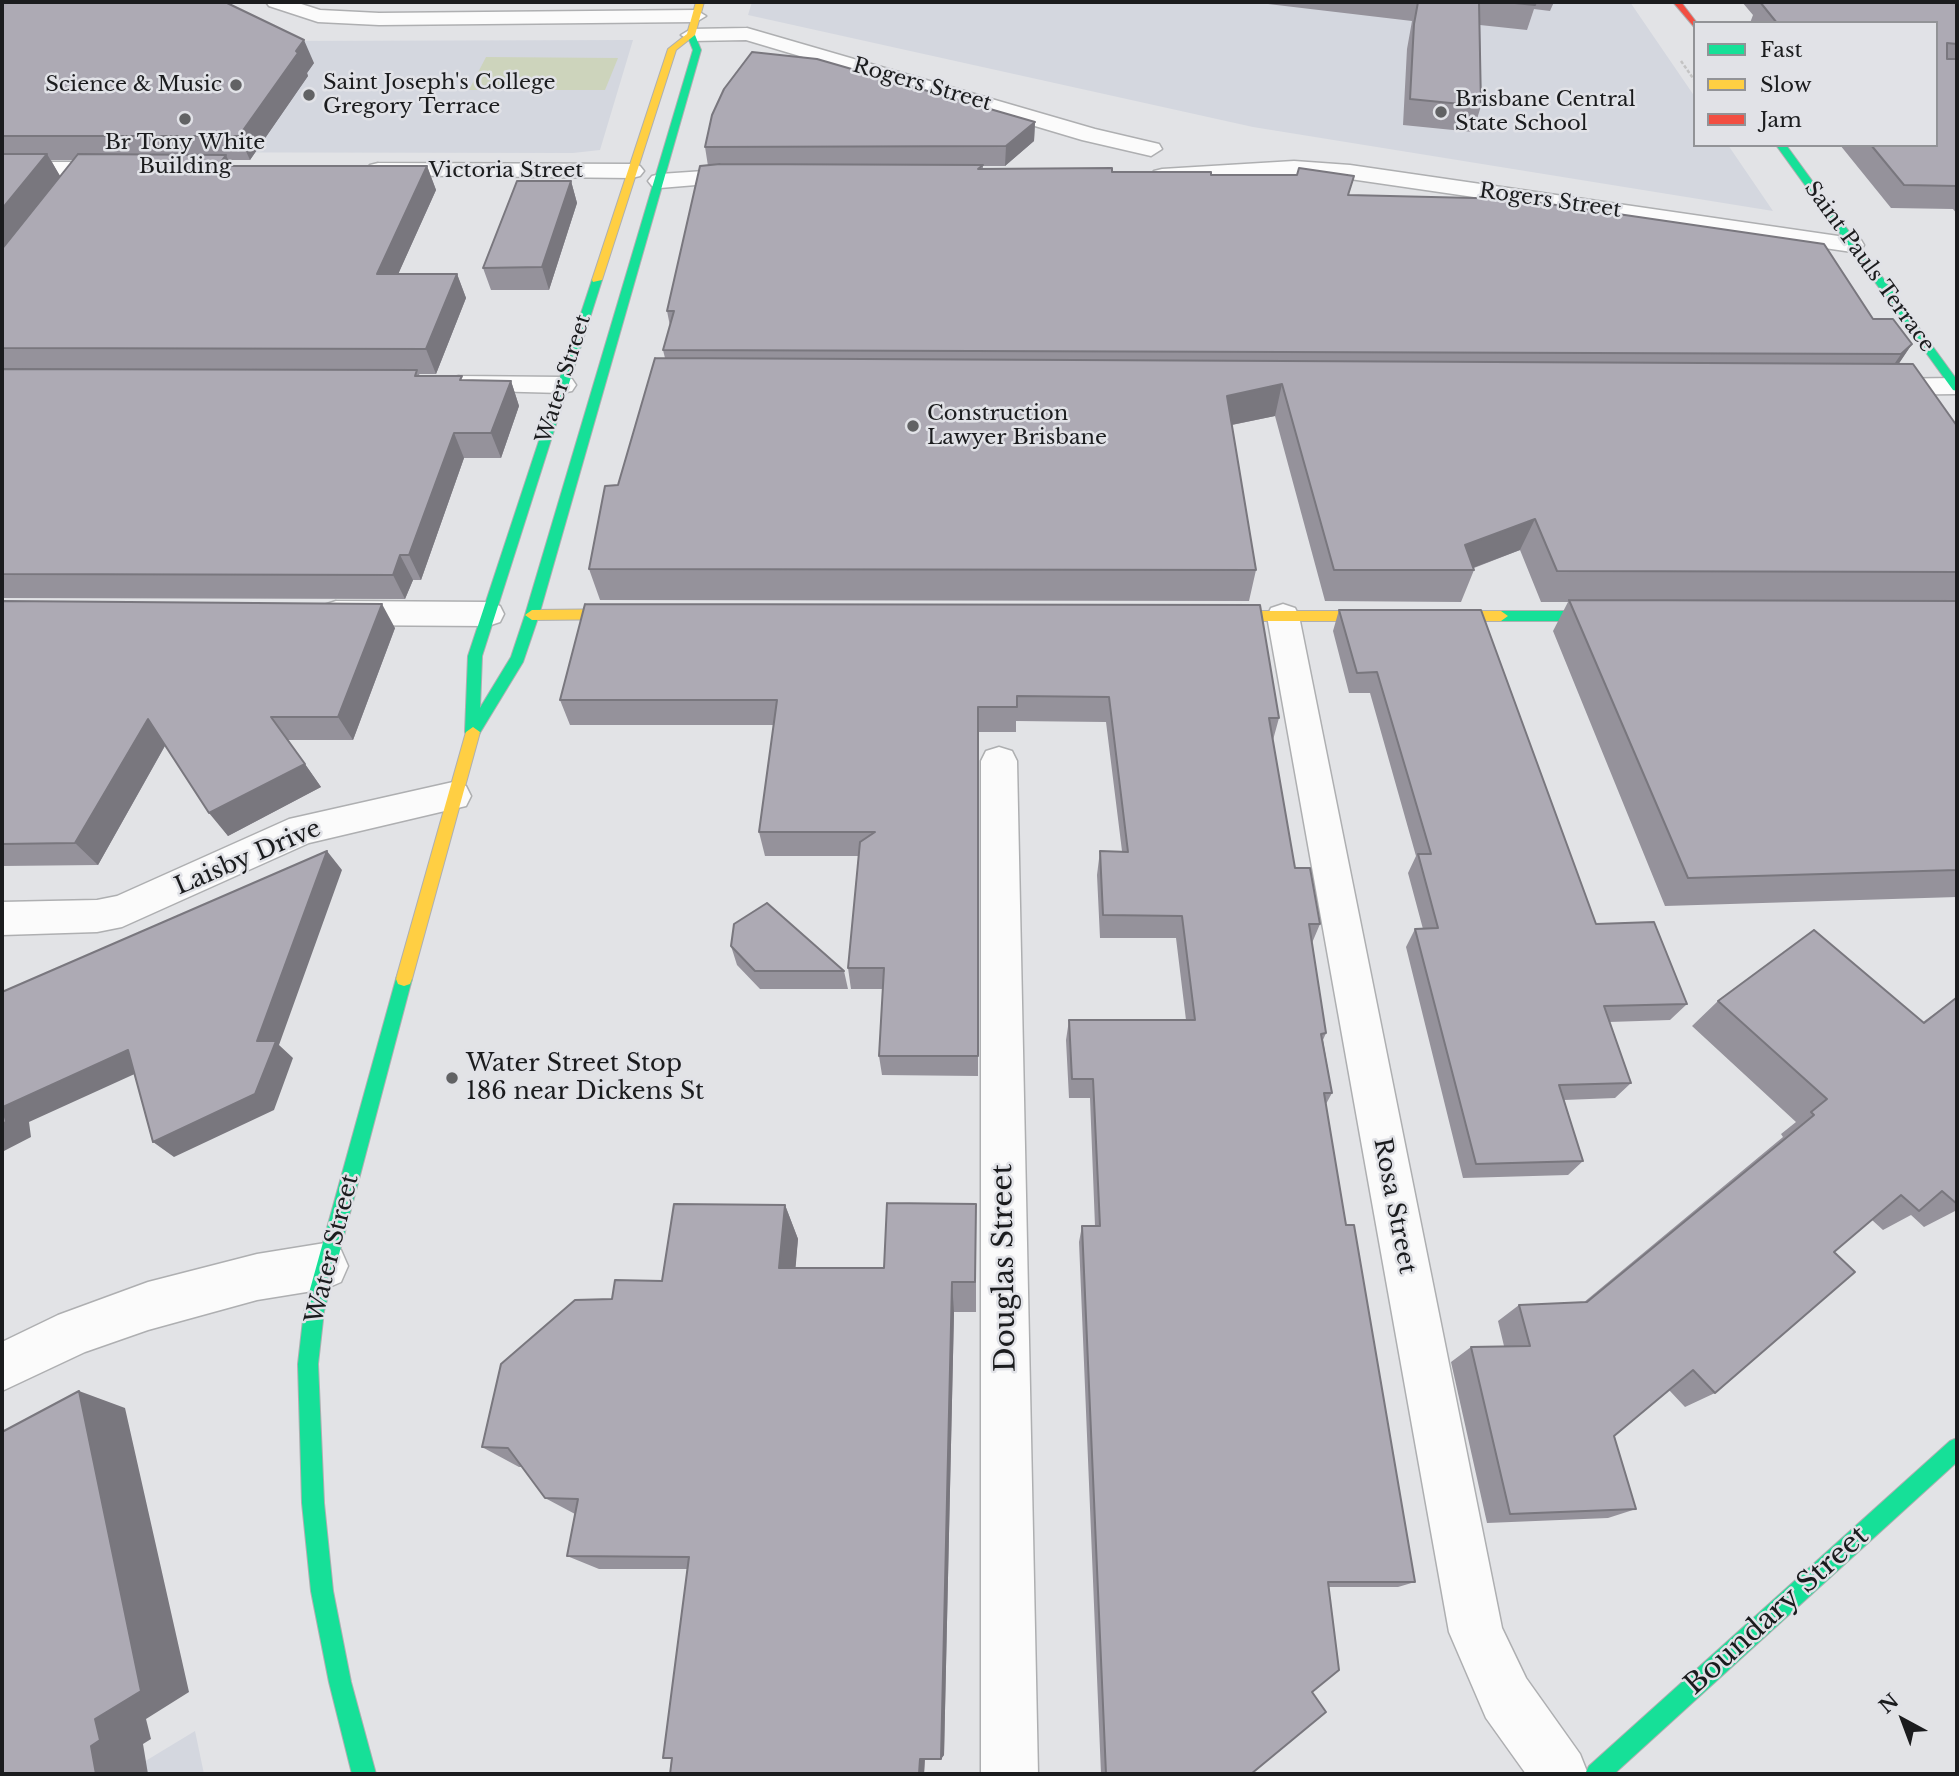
<!DOCTYPE html>
<html>
<head>
<meta charset="utf-8">
<style>
	body { margin:0 }
	#map { position:relative; width:1959px; height:1776px; overflow:hidden; background:#e2e3e6; font-family:"Libre Baskerville",serif }
	canvas { display:block }
	.frame { position:absolute; inset:0; border:4px solid #1b1c1e; pointer-events:none }
	.legend { position:absolute; left:1693px; top:21px; width:245px; height:126px; box-sizing:border-box; background:#e1e2e7; border:2px solid #929397; margin:0; padding:9px 12px; list-style:none; font-size:21px; color:#1b1c1e }
	.legend li { display:flex; align-items:center; gap:14px; height:35px }
	.legend b { width:35px; border:2px solid #929397 }
	.north { position:absolute; left:1868px; top:1685px; width:70px; height:70px; -webkit-text-stroke:5px #e1e2e7; paint-order:stroke; rotate:319deg; font-size:19px; font-weight:700; line-height:28px; text-align:center; color:#1b1c1e }
	.north::after { content:''; display:block; margin:auto; width:24px; height:32px; background:#1b1c1e; clip-path:polygon(50% 0,100% 100%,50% 72%,0 100%) }
</style>
</head>
<body>
<div id="map">
<canvas width="1959" height="1776"></canvas>
<div class="frame"></div>
<ul class="legend">
<li><b style="height:9px;background:#16e098"></b>Fast</li>
<li><b style="height:9px;background:#ffcf43"></b>Slow</li>
<li><b style="height:9px;background:#f24e42"></b>Jam</li>
</ul>
<div class="north">N</div>
</div>
<script>
const c = document.querySelector('canvas').getContext('2d');
c.lineJoin = 'round';
function fillPath(path, color) {
  c.fillStyle = color;
  c.fill(path, 'evenodd');
}
function poly(rows) {
  const path = new Path2D();
  for (const r of rows) {
    path.moveTo(r[0], r[1]);
    for (let i = 2; i < r.length; i += 2) path.lineTo(r[i], r[i + 1]);
  }
  return path;
}
function strokePath(path, color, width, dash) {
  c.strokeStyle = color;
  c.lineWidth = width;
  c.lineCap = dash ? 'butt' : 'round';
  c.setLineDash(dash || []);
  c.stroke(path);
}
function drawText(font, color, halo, rows, align = 'center') {
  c.font = font + ' "Libre Baskerville",serif';
  c.lineWidth = 5;
  c.setLineDash([]);
  c.textBaseline = 'middle';
  c.strokeStyle = halo;
  c.fillStyle = color;
  for (const [text, x, y, turn = 0] of rows) {
    c.save();
    c.translate(x, y);
    c.rotate((+turn || 0) * Math.PI / 180);
    c.textAlign = isNaN(turn) ? turn : align;
    if (halo) c.strokeText(text, 0, 0);
    c.fillText(text, 0, 0);
    c.restore();
  }
}
fillPath(poly([
	[752,2,1630,2,1695,97,1695,145,1728,145,1773,211,1253,127,748,15],
	[633,40,600,150,573,153,2,152,267,41],
	[195,1731,204,1774,124,1774]
]), '#d4d7df');
fillPath(poly([
	[486,57,618,58,605,90,469,90]
]), '#cdd4bc');
const street = poly([
	[266,2,295,2,320,10,379,13,696,10,706,16,696,22,379,25,318,22,269,6,266,2],
	[747,28,1095,129,1159,144,1162,149,1151,156,1082,140,746,40,691,41,681,35,691,29,747,28],
	[1294,161,1350,165,1852,238,1861,240,1864,245,1861,250,1852,252,1350,179,1294,175,1162,183,1154,181,1150,176,1154,171,1162,169,1294,161],
	[2,162,119,162,127,164,131,169,127,174,119,176,2,176,2,162],
	[378,163,632,164,640,166,644,171,640,176,632,178,370,175,366,170,370,165,378,163],
	[748,168,756,170,760,175,756,180,660,188,652,186,648,181,652,176,660,174,748,168],
	[459,376,562,377,572,379,576,385,572,391,562,393,449,390,445,384,449,378,459,376],
	[1957,378,1956,394,1877,395,1867,393,1863,387,1867,381,1877,379,1957,378],
	[336,601,488,602,500,606,504,614,500,622,488,626,336,625,324,621,320,613,324,605,336,601],
	[1283,604,1295,608,1299,616,1502,1628,1526,1678,1580,1754,1588,1774,1526,1774,1486,1718,1449,1632,1267,616,1271,608,1283,604],
	[999,747,1012,751,1017,761,1038,1774,981,1774,981,761,986,751,999,747],
	[453,782,466,786,471,796,466,806,309,843,122,927,97,932,2,935,2,902,97,900,117,896,289,819,453,782],
	[325,1243,341,1250,348,1266,341,1282,325,1289,257,1300,148,1330,85,1352,2,1391,2,1342,58,1315,148,1282,257,1254,325,1243]
]);
const fast = poly([
	[691,32,695,35,701,50,539,615,523,662,478,736,467,736,465,732,468,656,592,280,601,278,602,280,482,656,480,708,511,657,525,615,693,50,687,35,691,32],
	[1776,145,1786,145,1957,380,1957,391,1953,390,1776,145],
	[1501,611,1611,611,1618,616,1611,621,1501,621,1494,616,1501,611],
	[404,972,410,974,412,979,324,1311,318,1364,324,1503,333,1591,351,1682,376,1774,352,1774,329,1682,311,1591,302,1503,298,1364,304,1311,396,979,398,974,404,972],
	[1957,1438,1957,1462,1614,1774,1585,1774,1589,1766,1950,1441,1957,1438]
]);
const slow = poly([
	[696,2,704,2,695,35,676,50,602,280,593,282,592,280,668,49,687,34,696,2],
	[635,609,642,614,635,619,532,620,525,615,532,610,635,609],
	[1210,611,1501,611,1508,616,1501,621,1210,621,1203,616,1210,611],
	[473,727,480,732,412,979,410,984,404,986,398,984,396,979,466,732,473,727]
]);
const jam = poly([
	[1673,2,1681,2,1697,23,1695,28,1673,2]
]);
strokePath(street, '#aeafb1', 3);
strokePath(fast, '#aeafb1', 2);
strokePath(slow, '#aeafb1', 2);
strokePath(jam, '#aeafb1', 2);
strokePath(poly([
	[1681,61,1695,81]
]), '#c3c3c3', 2.5, [3.5, 2]);
fillPath(street, '#fbfbfb');
fillPath(fast, '#16e098');
fillPath(slow, '#ffcf43');
fillPath(jam, '#f24e42');
fillPath(poly([
	[2,2,314,63,307,73,308,76,250,160,228,160,231,166,427,166,436,190,398,274,457,274,466,298,436,374,419,374,420,376,463,380,511,381,519,406,501,458,464,458,421,580,413,580,405,599,2,598],
	[51,160,74,160,60,177],
	[1268,2,1554,2,1550,11,1534,9,1527,30,1480,25,1481,106,1473,132,1403,125,1407,49,1412,21,1268,4],
	[1742,2,1957,2,1957,214,1953,209,1891,208,1840,145,1936,145,1936,23,1750,23,1753,15],
	[1035,122,1034,141,1005,166,983,166,983,169,1211,175,1349,195,1873,319,1912,344,1898,364,1957,426,1957,897,1665,906,1553,631,1568,602,1541,602,1520,550,1474,568,1474,570,1461,602,1325,601,1275,416,1232,425,1256,570,1249,601,600,600,589,569,665,358,663,350,670,326,667,311,708,166,705,147],
	[571,181,577,203,549,290,491,290,483,268],
	[2,601,395,628,353,740,288,740,321,787,228,836,165,746,98,865,2,866],
	[585,604,1279,718,1273,740,1295,868,1320,924,1312,943,1326,1033,1323,1040,1332,1093,1326,1104,1346,1225,1415,1582,1398,1587,1328,1587,1312,1692,1251,1774,1101,1774,1079,1242,1082,1226,1095,1226,1090,1098,1069,1098,1066,1040,1069,1020,1186,1020,1176,938,1100,938,1097,875,1100,851,1122,851,1106,722,1016,721,1016,732,978,732,978,1076,882,1075,879,1056,883,989,851,989,848,968,859,856,765,856,759,832,774,725,570,725,560,700],
	[1339,610,1596,924,1687,1004,1670,1020,1609,1022,1631,1083,1615,1098,1564,1100,1583,1161,1568,1175,1463,1178,1406,947,1415,929,1423,929,1408,873,1416,856,1370,693,1349,693,1333,631],
	[731,946,844,971,848,989,760,989,737,965],
	[1956,998,1957,1000,1957,1210,1924,1227,1911,1215,1883,1230,1872,1220,1834,1252,1715,1393,1685,1407,1669,1390,1614,1436,1636,1509,1608,1518,1487,1523,1451,1362,1471,1347,1504,1346,1498,1321,1519,1305,1583,1303,1783,1137,1781,1134,1796,1122,1692,1026,1718,1001,1923,1022],
	[976,1204,976,1312,954,1312,944,1755,941,1759,925,1759,924,1774,670,1774,687,1569,599,1569,567,1556,575,1514,545,1498,522,1467,519,1467,482,1447,612,1299,662,1281,785,1205,798,1239,795,1268,884,1268]
]), '#95929b');
fillPath(poly([
	[304,40,314,63,307,73,308,76,250,160,239,136],
	[1035,122,1034,141,1005,166,1006,146],
	[47,154,62,179,2,254,2,209],
	[226,155,237,179,218,166],
	[427,166,436,190,387,299,377,274],
	[571,181,577,203,549,290,542,267],
	[457,274,466,298,436,374,426,349],
	[1912,344,1898,365,1887,375,1901,354],
	[511,381,519,406,501,458,491,433],
	[1282,384,1275,416,1221,427,1227,396],
	[454,433,464,458,421,580,409,555],
	[1535,519,1520,550,1467,570,1465,545],
	[400,555,413,580,405,599,393,575],
	[382,604,395,628,353,740,338,717],
	[148,719,167,742,98,865,75,843],
	[305,764,321,787,228,836,209,813],
	[327,851,342,870,279,1045,293,1058,274,1110,174,1157,153,1142,257,1041],
	[128,1050,150,1067,29,1122,31,1137,2,1152,2,1124,3,1107],
	[785,1205,798,1239,793,1298,779,1268],
	[952,1282,954,1312,944,1755,941,1759],
	[79,1391,125,1408,189,1692,146,1719,151,1739,143,1744,148,1774,96,1774,91,1746,95,1719],
	[925,1756,924,1774,919,1774,920,1759]
]), '#79777e');
const building = poly([
	[2,2,225,2,304,40,296,51,298,53,239,136,2,136,2,2],
	[1418,2,1479,2,1481,106,1410,99,1414,24,1418,2],
	[1505,2,1536,2,1535,5,1505,2],
	[1760,2,1957,2,1957,44,1947,43,1947,59,1957,59,1957,186,1904,185,1871,145,1936,145,1936,23,1777,23,1760,2],
	[752,52,817,59,1035,122,1006,146,705,147,712,115,724,89,752,52],
	[2,154,47,154,2,209,2,154],
	[78,154,226,155,218,166,427,166,377,274,457,274,426,349,2,348,2,249,78,154],
	[720,164,983,165,978,169,1112,168,1112,172,1211,172,1211,175,1297,175,1299,168,1354,176,1348,195,1515,199,1824,244,1873,319,1893,319,1912,344,1901,354,663,350,674,311,667,311,700,166,720,164],
	[517,181,571,181,542,267,483,268,517,181],
	[655,358,1913,364,1957,426,1957,572,1557,571,1535,519,1465,545,1474,570,1334,570,1282,384,1227,396,1256,570,589,569,605,486,618,485,655,358],
	[2,369,417,370,415,376,462,376,460,380,511,381,491,433,454,433,409,555,400,555,393,575,2,574,2,369],
	[1569,600,1957,601,1957,870,1688,878,1569,600],
	[2,601,382,604,338,717,271,717,305,764,209,813,148,719,75,843,2,844,2,601],
	[585,604,1260,605,1279,718,1269,718,1295,868,1310,868,1320,924,1309,924,1326,1033,1321,1034,1332,1093,1324,1093,1346,1225,1354,1225,1415,1582,1328,1582,1339,1670,1312,1692,1326,1712,1251,1774,1106,1774,1082,1226,1100,1226,1093,1079,1072,1079,1069,1020,1195,1020,1182,916,1103,915,1100,851,1128,852,1109,697,1017,696,1017,707,978,707,978,1056,879,1056,884,968,848,968,860,842,875,832,759,832,777,700,560,700,585,604],
	[1339,610,1481,610,1596,924,1654,922,1687,1004,1604,1006,1631,1083,1559,1085,1583,1161,1476,1164,1415,929,1438,928,1418,854,1431,854,1377,672,1357,673,1339,610],
	[327,851,257,1041,276,1041,255,1094,153,1142,128,1050,3,1107,6,1122,2,1124,2,992,327,851],
	[767,903,844,971,755,971,731,946,734,924,767,903],
	[1814,930,1924,1023,1956,998,1957,1000,1957,1204,1942,1191,1919,1211,1901,1195,1834,1252,1855,1272,1715,1393,1693,1370,1614,1436,1636,1509,1510,1514,1471,1347,1530,1346,1519,1305,1587,1302,1814,1115,1811,1112,1827,1099,1718,1001,1814,930],
	[887,1203,976,1204,975,1282,952,1282,941,1759,920,1759,919,1774,670,1774,672,1758,663,1758,689,1557,567,1556,578,1499,545,1498,508,1448,482,1447,501,1364,575,1300,612,1299,615,1280,662,1281,674,1204,785,1205,779,1268,884,1268,887,1203],
	[79,1391,141,1691,95,1719,100,1740,91,1746,96,1774,2,1774,2,1432,79,1391]
]);
fillPath(building, '#adaab4');
strokePath(building, '#79777e', 2);
for (const [x, y, r, color] of [
	[236,85,7,"#616264"],
	[309,95,7,"#616264"],
	[1441,112,7,"#616264"],
	[185,119,7,"#616264"],
	[913,426,7,"#616264"],
	[452,1078,7,"#616264"]
]) {
  const dot = new Path2D();
  dot.arc(x, y, r, 0, 2 * Math.PI);
  c.fillStyle = color;
  c.fill(dot);
  strokePath(dot, '#e1e2e7', 2.5);
}
drawText('21px', '#1b1c1e', '#e1e2e7', [
	["Saint Joseph's College",323,83],
	["Gregory Terrace",323,107],
	["Science & Music",222,85,"right"],
	["Brisbane Central",1455,100],
	["State School",1455,124],
	["Br Tony White",185,143,"center"],
	["Building",185,167,"center"],
	["Construction",927,414],
	["Lawyer Brisbane",927,438]
], 'left');
drawText('21px', '#1b1c1e', '#e1e2e7', [
	["Rogers Street",922,85,16],
	["Victoria Street",506,171],
	["Rogers Street",1550,201,8],
	["Saint Pauls Terrace",1869,267,54],
	["Water Street",564,379,-72]
]);
drawText('24px', '#1b1c1e', '#e1e2e7', [
	["Laisby Drive",248,858,-23],
	["Rosa Street",1394,1206,79],
	["Water Street",333,1249,-76]
]);
drawText('24px', '#1b1c1e', '#e1e2e7', [
	["Water Street Stop",466,1064],
	["186 near Dickens St",466,1092]
], 'left');
drawText('28px', '#1b1c1e', '#e1e2e7', [
	["Douglas Street",1005,1268,-91],
	["Boundary Street",1777,1611,-42]
]);
</script>
</body>
</html>
